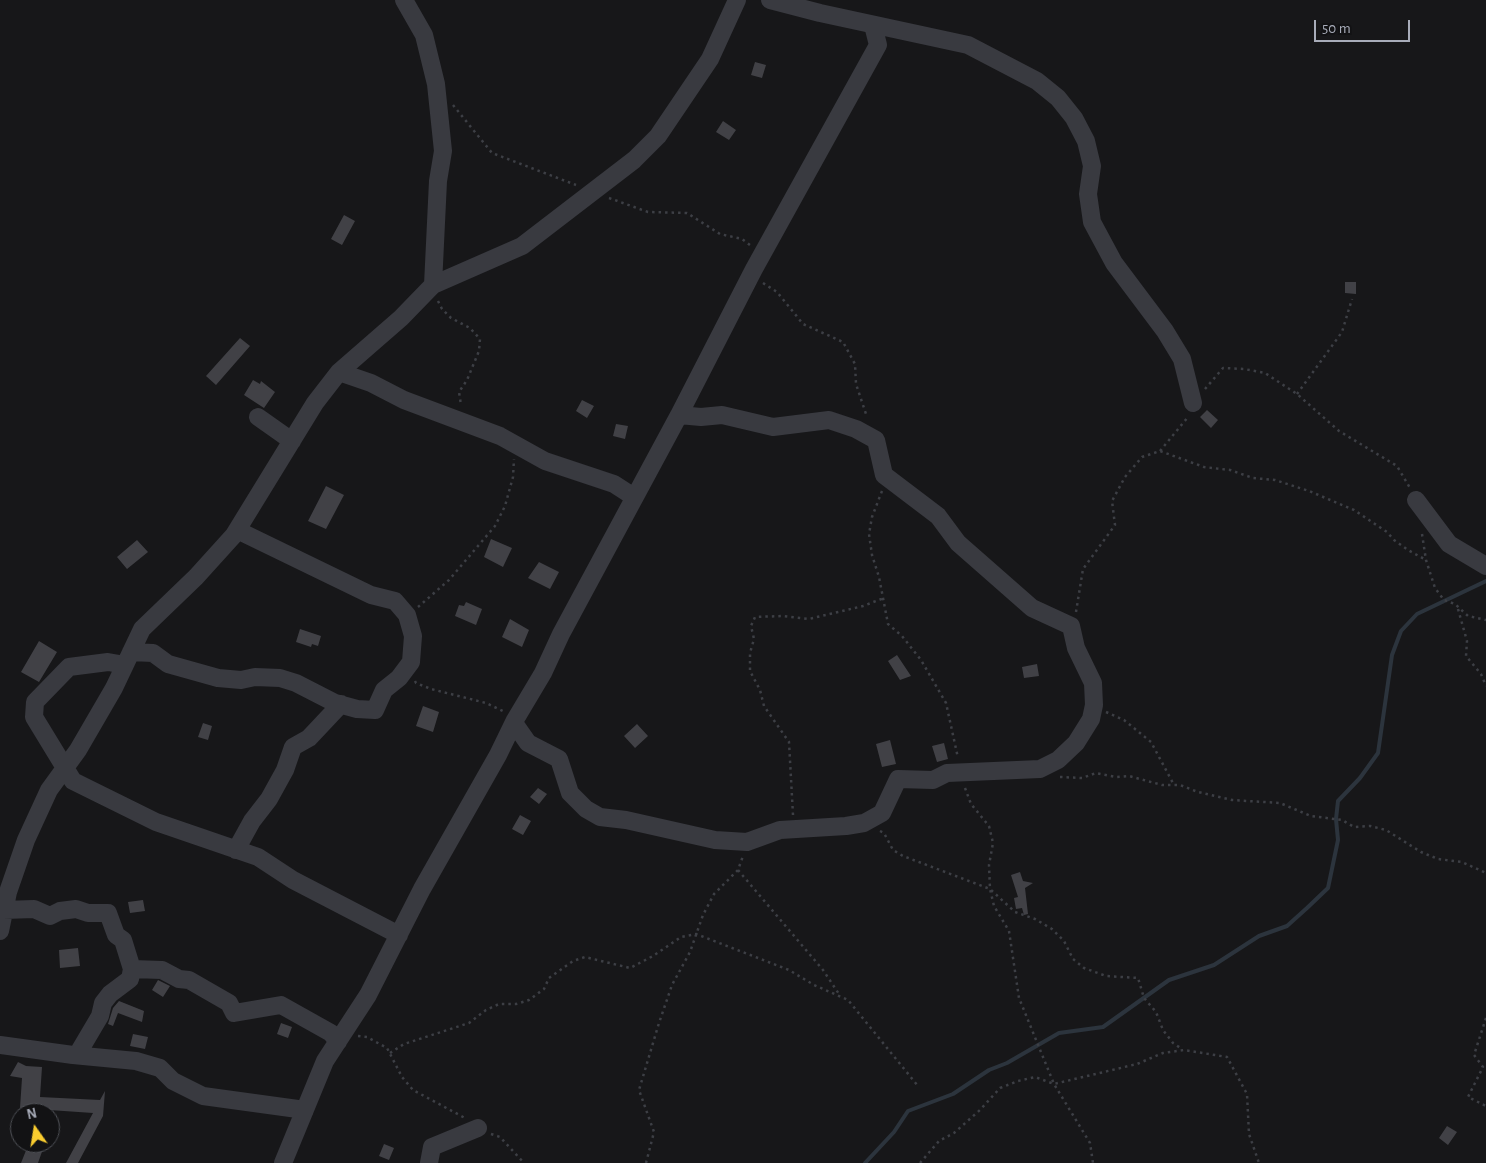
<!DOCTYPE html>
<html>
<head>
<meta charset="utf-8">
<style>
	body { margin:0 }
	#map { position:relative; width:1486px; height:1163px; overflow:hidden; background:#171719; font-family:"Alegreya Sans",sans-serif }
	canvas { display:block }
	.north { position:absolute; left:10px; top:1103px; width:50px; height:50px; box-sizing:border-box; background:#121214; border:1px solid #4e5056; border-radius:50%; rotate:347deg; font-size:14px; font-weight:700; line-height:20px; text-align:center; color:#a8acb9 }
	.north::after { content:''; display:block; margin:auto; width:18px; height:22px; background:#f9cc2f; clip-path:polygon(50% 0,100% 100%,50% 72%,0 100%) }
	.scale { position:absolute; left:1314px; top:20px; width:96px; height:22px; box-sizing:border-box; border:2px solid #a8acb9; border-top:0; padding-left:6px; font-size:15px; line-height:18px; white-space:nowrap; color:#a8acb9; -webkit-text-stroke:4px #121214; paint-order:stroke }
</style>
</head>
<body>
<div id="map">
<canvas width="1486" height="1163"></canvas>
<div class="north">N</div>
<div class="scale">50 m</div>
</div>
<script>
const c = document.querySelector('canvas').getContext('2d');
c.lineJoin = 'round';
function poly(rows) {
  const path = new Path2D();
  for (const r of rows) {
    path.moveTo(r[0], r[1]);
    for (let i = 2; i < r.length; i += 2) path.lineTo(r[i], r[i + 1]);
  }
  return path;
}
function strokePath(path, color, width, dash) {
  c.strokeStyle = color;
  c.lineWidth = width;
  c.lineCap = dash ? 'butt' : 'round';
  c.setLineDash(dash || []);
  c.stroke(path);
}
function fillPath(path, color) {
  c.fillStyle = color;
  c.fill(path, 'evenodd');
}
strokePath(poly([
	[865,1163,894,1132,908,1111,953,1094,989,1070,1007,1063,1059,1033,1103,1027,1169,980,1214,965,1259,936,1287,926,1307,908,1328,888,1338,840,1336,819,1338,801,1360,778,1378,753,1392,655,1401,631,1417,614,1486,581]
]), '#2c343d', 4);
fillPath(poly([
	[755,62,766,65,762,78,751,75],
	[723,121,736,130,729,140,716,132],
	[344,215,355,221,342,245,331,239],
	[1345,282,1356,282,1356,294,1345,293],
	[240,338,250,346,216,385,206,376],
	[253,380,260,384,261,381,275,392,264,408,244,395],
	[582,400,594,406,587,418,576,411],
	[1207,410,1218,420,1211,428,1200,417],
	[616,424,628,426,625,439,613,436],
	[326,486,344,495,326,529,308,521],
	[491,539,512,548,503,567,484,557],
	[137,540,148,552,127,569,117,557],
	[539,562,559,572,550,589,528,578],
	[466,602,482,609,476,625,455,616,459,605,464,606],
	[510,619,529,630,522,647,502,637],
	[300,629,321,636,318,646,312,644,311,647,296,642],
	[39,641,57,652,39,682,21,672],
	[897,655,911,676,900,680,888,661],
	[1037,664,1039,676,1024,678,1022,667],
	[423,706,439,712,433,732,416,726],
	[203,723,212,726,208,740,198,737],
	[637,724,648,736,635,748,624,736],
	[890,740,896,764,882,767,876,744],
	[944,743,948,759,937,762,932,746],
	[538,788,547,794,539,804,530,797],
	[520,815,531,821,523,835,512,829],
	[1020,872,1023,881,1033,883,1025,888,1028,914,1024,915,1022,908,1016,909,1014,898,1018,897,1011,875],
	[143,900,145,911,130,913,128,902],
	[78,948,80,966,60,968,59,950],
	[158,980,170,986,163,997,152,990],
	[119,1001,144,1011,142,1022,118,1013,113,1026,108,1024,113,1008],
	[281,1023,292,1027,288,1038,277,1034],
	[133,1034,148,1037,145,1049,130,1046],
	[18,1062,26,1066,42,1067,40,1097,100,1100,105,1091,103,1116,78,1163,66,1163,93,1113,20,1108,22,1078,10,1076],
	[1447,1126,1457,1132,1448,1145,1439,1138],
	[29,1143,44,1146,38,1163,21,1163],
	[384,1144,394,1148,389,1160,379,1156]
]), '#414146');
strokePath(poly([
	[453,105,492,153,576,185],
	[609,198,648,212,687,213,720,234,742,239,750,245],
	[763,283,777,292,803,324,843,342,855,364,856,384,867,417],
	[438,301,442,309,451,318,470,328,480,339,479,351,467,380,459,392,461,405],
	[1205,389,1223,368,1244,369,1265,373,1297,394,1339,431,1397,466,1410,488],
	[1297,394,1342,332,1352,299],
	[1160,451,1188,417],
	[882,491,872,517,869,534,872,555,879,577,888,624,902,636,921,660,946,703,958,758],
	[1422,534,1426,560,1435,588,1444,600,1455,604,1468,616,1486,620],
	[418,607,449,580,495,526,505,506,513,477,514,459],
	[1458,609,1467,641,1466,656,1481,674,1486,686],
	[1076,612,1083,569,1115,525,1112,501,1125,477,1142,457,1160,451,1204,467,1230,470,1253,478,1275,480,1309,491,1354,510,1387,532,1394,540,1408,550,1426,560],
	[415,681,416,683,431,689,486,703,505,712],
	[1106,712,1124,720,1151,742,1174,785],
	[1060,777,1082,778,1096,773,1116,777,1129,776,1162,785,1180,785,1198,792,1232,800,1280,803,1311,816,1342,820,1354,827,1370,826,1386,830,1421,852,1438,859,1462,862,1486,873],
	[965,788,971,804,989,826,993,843,989,865,990,889,994,906,1009,931,1019,998,1054,1084,1090,1143,1093,1163],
	[793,815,789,742,764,706,760,690,750,671,750,653,754,639,751,626,755,617,782,616,809,619,863,606,884,598],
	[880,831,884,833,893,850,903,856,990,889,1015,912,1035,919,1052,929,1064,941,1073,959,1084,968,1106,976,1138,978,1144,998,1156,1012,1163,1030,1173,1043,1182,1049],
	[738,870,823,970,839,994],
	[1486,1018,1474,1055,1483,1067,1468,1097,1486,1106],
	[358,1036,367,1037,387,1048,402,1077,413,1090,465,1118],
	[390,1053,404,1044,469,1023,486,1010,499,1004,516,1004,529,1000,544,989,549,978,573,961,585,957,630,968,653,956,681,937,696,934,789,970,814,985,848,1000,918,1086],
	[491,1134,500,1137,524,1163],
	[646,1163,654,1132,639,1090,659,1023,672,985,690,952,703,915,714,894,738,870,743,856],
	[920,1163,939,1141,954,1133,980,1110,1000,1088,1018,1081,1035,1077,1054,1084,1137,1064,1163,1053,1184,1050,1227,1057,1247,1094,1249,1134,1259,1163]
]), '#3d3f45', 2.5, [2.5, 4]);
strokePath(poly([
	[770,0,820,13,968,45,1037,81,1058,98,1074,118,1086,141,1092,166,1088,194,1092,222,1114,263,1165,331,1182,359,1193,403],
	[433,285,522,246,634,160,658,136,710,59,737,0],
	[339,372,371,383,404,400,500,436,545,461,614,484,634,497],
	[679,415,754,269,878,45,873,25],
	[258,417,292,441],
	[1416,500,1449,544,1486,566],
	[131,652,153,653,168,664,218,678,241,680,255,677,280,678,296,683,335,703,357,709,375,710,384,690,399,678,411,662,413,636,407,615,395,601,371,595,237,530],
	[125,665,108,662,69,667,35,702,34,717,73,781,156,822,258,857,293,880,399,935],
	[236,850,252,821,269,799,285,770,293,747,309,738,341,704],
	[4,910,34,909,50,916,60,911,76,909,88,913,108,913,116,935,123,940,132,969,162,970,179,979,189,980,229,1003,234,1013,281,1005,331,1033,338,1042],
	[0,931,8,892,26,840,49,790,78,750,114,688,142,629,196,577,234,535,315,403,339,372,401,318,433,285,438,181,443,151,436,84,424,35,404,0],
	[0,1045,73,1055,136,1061,160,1068,173,1081,203,1096,305,1110],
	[77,1055,100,1016,103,1003,110,994,130,979,132,969],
	[283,1163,325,1061,368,995,422,889,498,755,515,720,543,673,561,634,679,415,701,417,722,415,773,427,829,420,856,429,876,440,884,475,938,516,958,543,1032,608,1071,626,1076,648,1093,683,1094,705,1091,719,1076,743,1058,760,1040,769,947,773,933,780,898,779,882,813,864,823,846,826,780,830,747,842,715,840,626,820,600,817,586,809,570,793,559,759,528,743,514,723],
	[429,1163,432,1147,478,1128]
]), '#393a40', 18);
</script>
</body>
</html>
